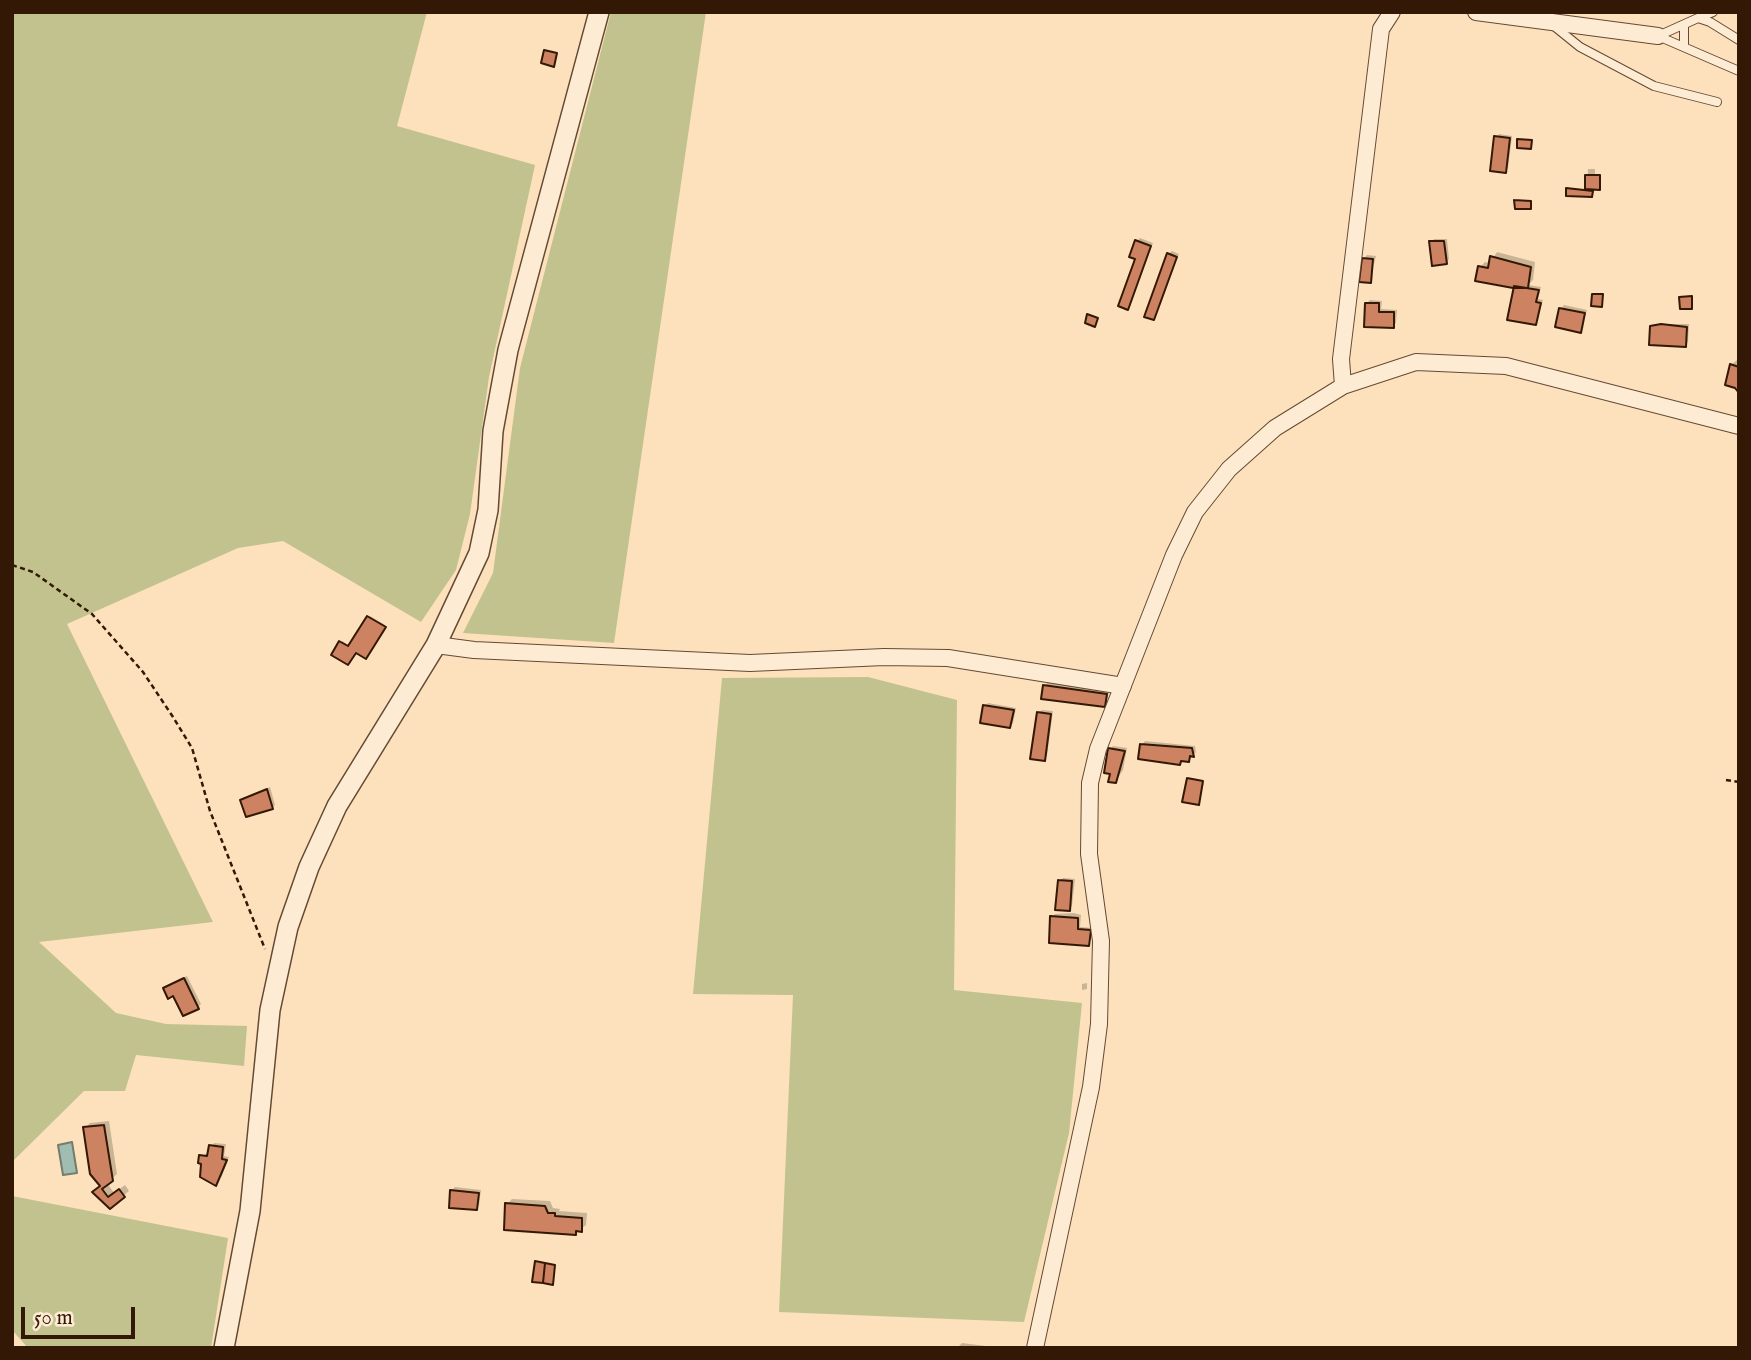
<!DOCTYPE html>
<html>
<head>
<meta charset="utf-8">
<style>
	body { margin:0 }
	#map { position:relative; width:1751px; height:1360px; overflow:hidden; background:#fce1bc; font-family:"IM FELL English",serif }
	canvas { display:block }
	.frame { position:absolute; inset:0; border:14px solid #331805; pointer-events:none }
	.scale { position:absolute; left:21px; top:1307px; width:114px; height:32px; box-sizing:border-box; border:4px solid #331805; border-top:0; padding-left:9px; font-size:21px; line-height:24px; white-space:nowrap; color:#331805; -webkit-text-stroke:5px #fdecd3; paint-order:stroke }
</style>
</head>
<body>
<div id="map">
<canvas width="1751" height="1360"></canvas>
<div class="frame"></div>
<div class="scale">50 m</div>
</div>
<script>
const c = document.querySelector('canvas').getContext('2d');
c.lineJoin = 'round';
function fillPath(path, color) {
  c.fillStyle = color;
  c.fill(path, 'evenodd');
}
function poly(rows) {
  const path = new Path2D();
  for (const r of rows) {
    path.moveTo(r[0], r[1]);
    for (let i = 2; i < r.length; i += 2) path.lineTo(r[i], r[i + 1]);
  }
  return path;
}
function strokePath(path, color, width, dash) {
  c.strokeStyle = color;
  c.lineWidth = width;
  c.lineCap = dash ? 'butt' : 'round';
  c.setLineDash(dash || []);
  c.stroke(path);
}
fillPath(poly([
	[12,12,427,12,397,126,535,165,489,377,470,514,456,570,421,622,283,541,238,548,67,624,213,922,39,942,116,1013,166,1024,247,1026,244,1066,136,1055,125,1091,84,1091,12,1162],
	[611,12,706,12,614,643,463,633,493,573,520,368],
	[868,677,957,700,954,990,1082,1003,1069,1133,1024,1322,779,1312,793,995,693,994,722,678],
	[12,1196,228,1238,211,1348,28,1348,12,1330]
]), '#c2c28e');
const water = poly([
	[72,1142,77,1173,63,1175,58,1145,72,1142]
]);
fillPath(water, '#9fbeb1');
strokePath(water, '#747c6c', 2);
fillPath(poly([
	[1499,134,1512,136,1508,168,1505,171,1496,137],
	[1588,169,1595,169,1595,175,1600,175,1601,187,1593,188,1592,196,1568,189,1587,190],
	[1140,238,1153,243,1128,308,1137,257,1137,241],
	[1434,239,1447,239,1449,259,1446,262,1431,242],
	[1172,251,1179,254,1153,318,1168,254],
	[1497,252,1535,262,1533,280,1528,285,1541,287,1538,299,1543,300,1536,323,1515,286,1480,267,1485,262,1490,263],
	[1367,255,1376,256,1370,281,1364,259],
	[1370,300,1382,301,1381,309,1397,310,1396,323,1393,326,1367,303],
	[1564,305,1587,310,1580,331,1561,309],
	[1655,324,1689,324,1688,342,1685,345,1652,327],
	[1737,360,1739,361,1739,392,1731,365],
	[370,616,385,625,366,657,356,650,333,654,342,641,350,646],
	[1048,682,1109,691,1107,702,1104,706,1045,686],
	[988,703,1016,708,1013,723,1010,727,985,706],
	[1042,710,1053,711,1047,756,1044,759,1038,713],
	[1145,741,1195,746,1196,752,1189,760,1179,763,1142,745],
	[1113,746,1127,748,1123,770,1116,781,1110,749],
	[1188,780,1204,783,1198,803],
	[270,787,275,805,272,808,242,800],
	[1063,878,1075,879,1072,906,1069,909,1060,881],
	[1074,913,1081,915,1080,927,1093,928,1089,945,1052,917,1055,914],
	[187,976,201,1004,198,1007,169,985],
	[1087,983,1087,989,1082,990,1082,984],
	[109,1121,117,1174,107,1183,114,1193,125,1185,129,1191,110,1207,95,1192,102,1186,85,1128,90,1123],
	[214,1143,226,1144,224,1156,229,1157,222,1176,215,1184,201,1156,210,1153],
	[455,1187,481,1190,479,1205,476,1208,451,1191],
	[512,1199,550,1201,553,1208,560,1209,559,1211,587,1213,586,1225,576,1233,507,1204],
	[962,1343,986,1346,957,1348]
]), '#0003');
const building = poly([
	[544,50,557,53,554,67,541,63,544,50],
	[1494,136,1510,138,1506,173,1490,171,1494,136],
	[1517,139,1532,140,1531,149,1517,148,1517,139],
	[1585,175,1600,175,1600,190,1585,189,1585,175],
	[1566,188,1593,191,1592,197,1566,196,1566,188],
	[1514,200,1531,201,1531,209,1515,209,1514,200],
	[1135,240,1151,246,1128,310,1118,306,1135,259,1129,257,1135,240],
	[1429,241,1444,241,1447,264,1432,266,1429,241],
	[1167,253,1177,257,1154,320,1144,317,1167,253],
	[1490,256,1531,267,1528,288,1513,288,1475,281,1478,266,1488,268,1490,256],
	[1362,258,1373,259,1371,283,1359,282,1362,258],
	[1514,286,1539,290,1536,302,1541,303,1536,325,1507,320,1514,286],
	[1592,294,1603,294,1602,307,1591,306,1592,294],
	[1692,296,1692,309,1680,309,1679,297,1692,296],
	[1365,303,1379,303,1379,312,1394,312,1394,328,1364,327,1365,303],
	[1559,308,1585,313,1581,333,1555,327,1559,308],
	[1087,314,1098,318,1095,327,1085,323,1087,314],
	[1661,324,1687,327,1686,347,1649,345,1650,326,1661,324],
	[1730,364,1739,367,1739,393,1735,388,1725,385,1730,364],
	[367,616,386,627,366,659,356,653,348,665,331,655,339,641,348,646,367,616],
	[1043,685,1107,694,1105,707,1041,699,1043,685],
	[983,705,1014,710,1010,728,980,723,983,705],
	[1037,712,1051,714,1045,761,1030,759,1037,712],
	[1140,744,1192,748,1194,757,1190,756,1189,762,1181,761,1180,765,1138,759,1140,744],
	[1108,748,1125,751,1116,783,1108,782,1110,774,1104,773,1108,748],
	[1187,778,1203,781,1199,805,1182,802,1187,778],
	[267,789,273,809,246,817,240,800,267,789],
	[1058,880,1072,881,1070,911,1055,910,1058,880],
	[1050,916,1078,918,1078,929,1091,930,1089,946,1049,943,1050,916],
	[184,978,199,1009,183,1016,173,996,168,999,163,988,184,978],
	[104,1125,113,1181,102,1189,108,1197,119,1189,125,1197,110,1209,92,1192,100,1186,90,1174,83,1127,104,1125],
	[209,1145,223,1147,222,1159,227,1160,216,1186,200,1177,201,1164,198,1163,199,1155,207,1156,209,1145],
	[450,1190,479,1193,477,1210,449,1208,450,1190],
	[505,1203,545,1206,548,1213,555,1213,555,1216,582,1218,582,1232,576,1231,576,1235,504,1230,505,1203],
	[535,1261,545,1263,543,1283,532,1282,535,1261],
	[545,1263,555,1265,553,1285,543,1283,545,1263]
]);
fillPath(building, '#cd8262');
strokePath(building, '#331805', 2);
const service = poly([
	[1698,18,1713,12],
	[1554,26,1580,47,1654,86,1717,102],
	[1658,36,1698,18,1710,22,1739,40],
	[1658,36,1739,71],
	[1684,47,1684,25]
]);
const minor = poly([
	[1476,12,1658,36],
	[1343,386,1341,359,1381,29,1392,12],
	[436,645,474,650,750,663,884,657,948,658,1123,686],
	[1035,1348,1091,1087,1099,1024,1101,941,1089,854,1090,783,1098,749,1174,555,1195,512,1229,469,1275,428,1343,386,1416,362,1506,366,1739,426]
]);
const tertiary = poly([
	[224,1348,250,1211,270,1010,288,927,309,867,337,806,436,645,479,553,488,510,493,431,508,350,599,12]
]);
strokePath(service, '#654a33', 10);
strokePath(minor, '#654a33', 18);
strokePath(tertiary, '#654a33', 22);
strokePath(poly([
	[12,565,33,572,92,614,143,672,173,717,192,748,210,811,265,949],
	[1726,780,1739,782]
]), '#331805', 2.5, [5, 3.5]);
strokePath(service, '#fdecd3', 8);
strokePath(minor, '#fdecd3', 16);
strokePath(tertiary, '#fdecd3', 19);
</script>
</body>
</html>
